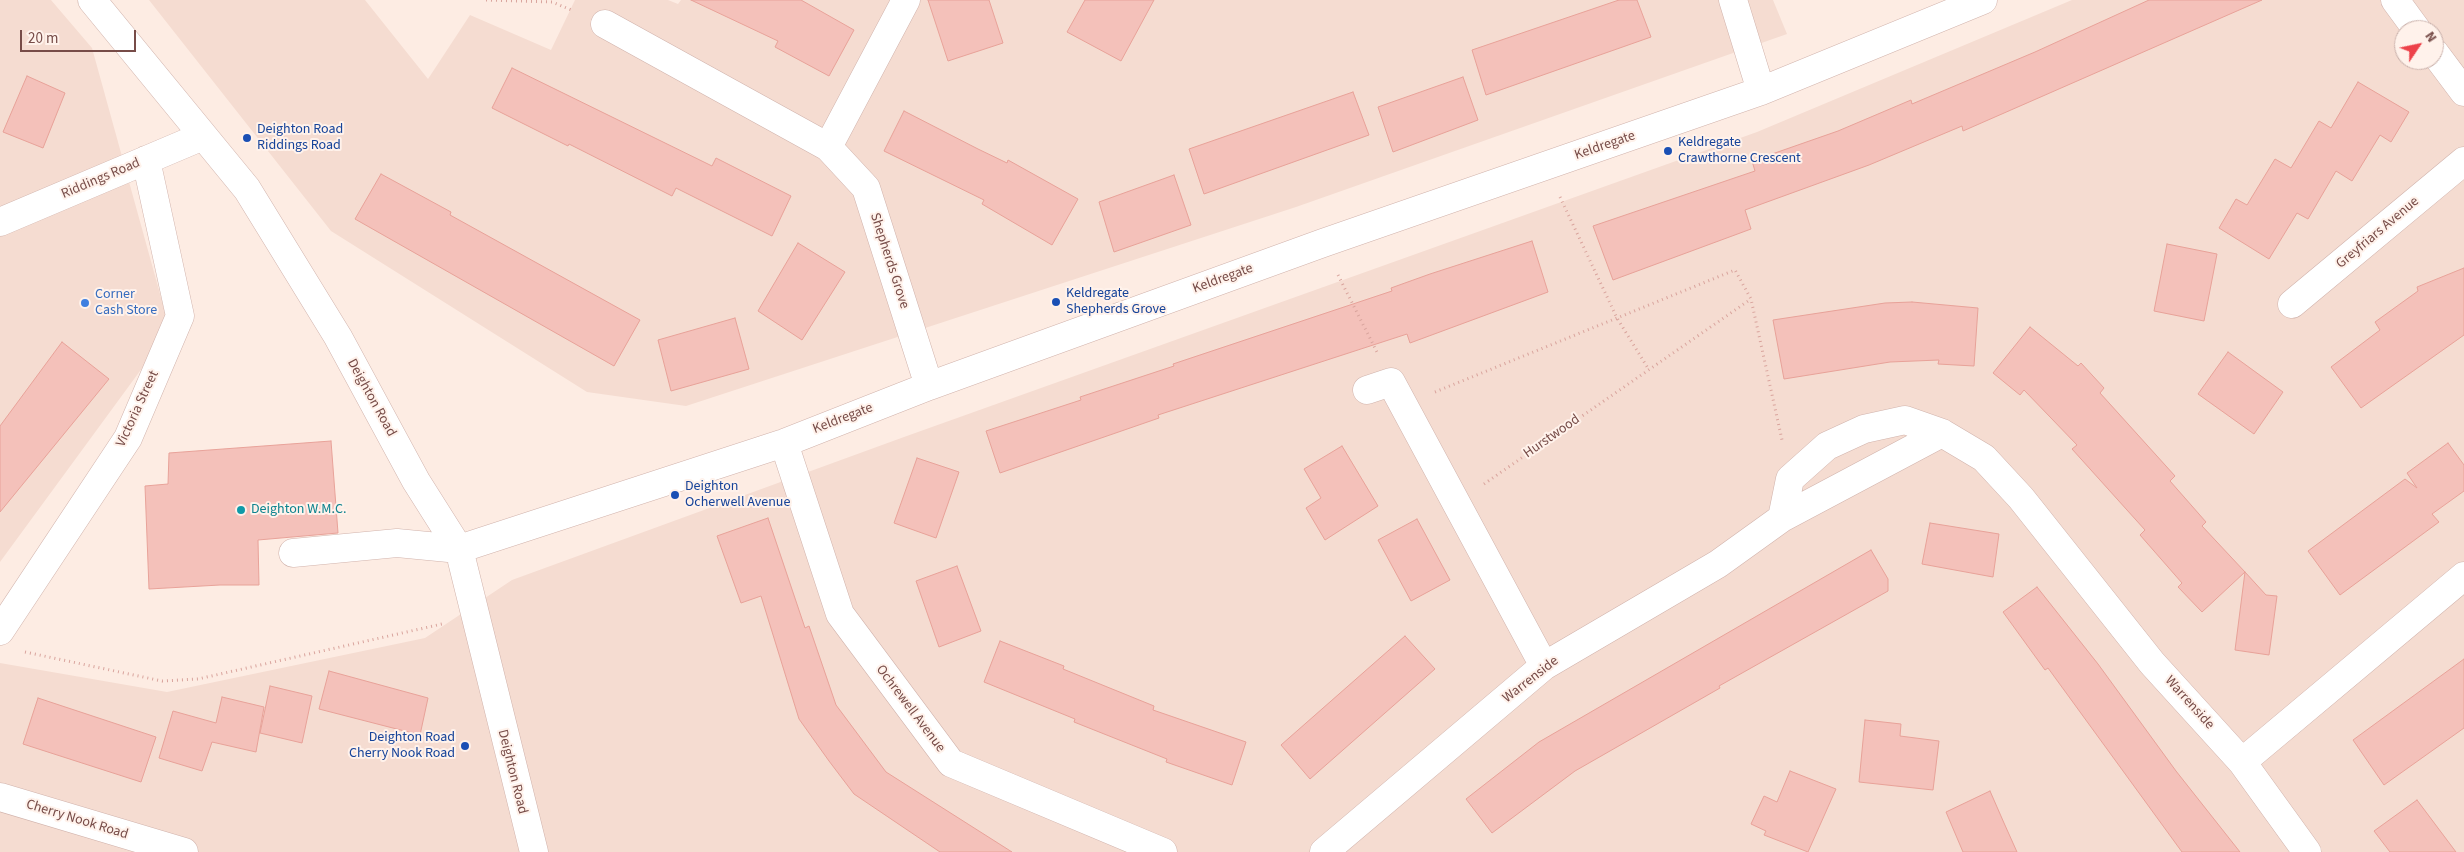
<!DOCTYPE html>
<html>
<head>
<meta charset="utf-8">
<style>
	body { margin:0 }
	#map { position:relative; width:2464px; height:852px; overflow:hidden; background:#fdece3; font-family:"Source Sans 3",sans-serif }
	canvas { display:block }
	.north { position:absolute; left:2394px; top:20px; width:50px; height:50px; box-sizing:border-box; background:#fff2eb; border:1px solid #c9b0aa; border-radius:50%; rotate:56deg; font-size:14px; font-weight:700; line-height:20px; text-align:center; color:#774c48 }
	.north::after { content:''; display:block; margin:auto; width:18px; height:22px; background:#ed424a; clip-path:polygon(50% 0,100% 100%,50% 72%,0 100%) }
	.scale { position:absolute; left:20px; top:30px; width:116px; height:22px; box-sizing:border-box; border:2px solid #774c48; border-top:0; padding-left:6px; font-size:15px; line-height:18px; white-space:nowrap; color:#774c48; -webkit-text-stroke:4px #fff2eb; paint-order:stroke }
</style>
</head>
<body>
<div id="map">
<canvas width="2464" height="852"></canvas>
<div class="north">N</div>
<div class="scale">20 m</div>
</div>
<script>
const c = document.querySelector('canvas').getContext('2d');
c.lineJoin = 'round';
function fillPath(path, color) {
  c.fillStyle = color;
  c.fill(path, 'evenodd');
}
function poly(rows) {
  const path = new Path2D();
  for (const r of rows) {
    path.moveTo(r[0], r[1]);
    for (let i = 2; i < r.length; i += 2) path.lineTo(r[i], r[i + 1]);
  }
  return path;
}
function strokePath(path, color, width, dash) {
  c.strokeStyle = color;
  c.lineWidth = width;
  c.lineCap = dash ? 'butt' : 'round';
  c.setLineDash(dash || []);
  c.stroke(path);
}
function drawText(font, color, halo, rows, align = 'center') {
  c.font = font + ' "Source Sans 3",sans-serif';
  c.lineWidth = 4;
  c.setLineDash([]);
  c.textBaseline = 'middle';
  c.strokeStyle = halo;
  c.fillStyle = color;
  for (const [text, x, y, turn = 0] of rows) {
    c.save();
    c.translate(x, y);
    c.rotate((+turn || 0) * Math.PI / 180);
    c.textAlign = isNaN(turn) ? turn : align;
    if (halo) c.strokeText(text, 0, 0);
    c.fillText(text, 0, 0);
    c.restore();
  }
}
fillPath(poly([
	[0,0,51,0,92,48,170,330,0,562],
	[149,0,365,0,428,79,470,15,551,50,575,0,668,0,678,4,681,0,1773,0,1787,34,1296,207,686,406,587,392,331,231],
	[2072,0,2464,0,2464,852,0,852,0,663,167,692,425,638,512,580,904,437,1757,132],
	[2404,30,2434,30,2434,60,2404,60]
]), '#f5dcd1');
const building = poly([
	[691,0,801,0,854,30,829,76,775,47,778,41,691,0],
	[928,0,989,0,1003,43,948,61,928,0],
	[1085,0,1154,0,1121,61,1067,32,1085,0],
	[1619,0,1637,0,1651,37,1486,95,1472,50,1619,0],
	[2149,0,2262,0,1963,131,1962,126,1869,165,1745,210,1751,229,1613,280,1593,226,1755,171,1752,161,1838,131,1911,100,1912,104,2035,52,2149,0],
	[512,68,712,166,716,158,791,196,772,236,676,188,672,196,569,144,568,146,492,108,512,68],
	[27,76,65,93,43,148,3,132,27,76],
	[1463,77,1478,120,1393,152,1378,107,1463,77],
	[2358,82,2409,112,2391,142,2380,135,2352,181,2336,171,2308,219,2297,213,2269,259,2219,228,2236,199,2247,205,2275,159,2291,168,2319,121,2331,128,2358,82],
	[1353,92,1369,135,1204,194,1189,149,1353,92],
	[904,111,978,149,1007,163,1008,160,1078,199,1052,245,982,204,984,200,884,151,904,111],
	[381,174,451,212,450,215,640,320,614,366,355,219,381,174],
	[1174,175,1191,225,1114,252,1099,202,1174,175],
	[1532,241,1548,292,1410,343,1407,334,1158,415,1159,418,1000,473,986,431,1081,400,1080,397,1174,366,1173,364,1392,291,1391,288,1430,274,1532,241],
	[798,243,845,272,802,340,758,311,798,243],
	[2167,244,2217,254,2204,321,2154,311,2167,244],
	[2464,268,2464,335,2361,408,2331,367,2380,330,2375,322,2418,291,2417,287,2464,268],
	[1912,302,1978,308,1974,366,1938,364,1939,360,1890,362,1784,379,1773,320,1885,303,1912,302],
	[735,318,749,369,671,391,658,340,735,318],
	[2030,327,2078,366,2081,363,2104,388,2100,393,2175,476,2170,481,2206,522,2202,526,2245,572,2202,612,2178,587,2182,583,2140,535,2145,530,2072,449,2077,445,2024,390,2020,395,1993,373,2030,327],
	[62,342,109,379,0,512,0,426,62,342],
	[2228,352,2283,392,2254,434,2198,394,2228,352],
	[331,441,338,533,258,540,259,585,220,585,149,589,145,486,168,484,169,453,331,441],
	[2448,443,2464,465,2464,491,2432,514,2439,522,2340,595,2308,551,2405,479,2417,488,2407,473,2448,443],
	[1342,446,1378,506,1325,540,1306,508,1321,498,1304,469,1342,446],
	[917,458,959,472,936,538,894,523,917,458],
	[768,518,805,628,809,626,836,705,886,772,1012,852,940,852,854,794,829,761,799,719,761,596,741,603,717,536,768,518],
	[1417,519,1450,580,1411,601,1378,540,1417,519],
	[1930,523,1999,534,1993,577,1922,564,1930,523],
	[1871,550,1888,579,1888,591,1719,686,1720,688,1575,771,1492,833,1466,799,1539,742,1871,550],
	[957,566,981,631,939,647,916,581,957,566],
	[2245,572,2266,595,2277,596,2269,655,2235,650,2245,572],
	[2037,587,2098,664,2176,771,2240,852,2182,852,2048,668,2045,670,2003,612,2037,587],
	[1405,636,1435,669,1310,779,1281,745,1405,636],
	[1000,641,1064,666,1063,669,1154,706,1153,710,1246,742,1232,785,1166,762,1167,759,1074,722,1075,719,984,682,1000,641],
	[2464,659,2464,728,2384,785,2353,740,2464,659],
	[329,671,428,698,420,735,319,709,329,671],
	[270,686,312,696,302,743,260,733,270,686],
	[222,697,264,707,256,752,212,742,202,771,159,758,173,711,216,723,222,697],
	[38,698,156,737,141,782,23,744,38,698],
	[1865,720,1901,724,1900,736,1939,741,1933,790,1859,782,1865,720],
	[1790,771,1836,789,1808,852,1764,835,1766,831,1751,824,1764,796,1777,802,1790,771],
	[1990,791,2004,823,2017,852,1963,852,1946,812,1990,791],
	[2417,800,2456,852,2390,852,2374,831,2417,800]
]);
fillPath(building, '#f4c1ba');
strokePath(building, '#e8a299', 1);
const minor = poly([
	[92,0,247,189,338,337,416,481,459,549,534,852],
	[906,0,828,147,866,188,929,386],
	[1733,0,1761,91],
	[2395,0,2417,30],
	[605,24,828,147],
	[2434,52,2464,92],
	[0,222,203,136],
	[2292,304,2464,161],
	[1367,390,1391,382,1544,666],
	[784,443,840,614,951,763,1163,852],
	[1782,518,1942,433],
	[293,553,397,543,459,549,784,443,929,386,1323,243,1761,91,1983,0],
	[0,631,128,438,180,316,146,160],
	[2242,762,2307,852],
	[0,797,184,852],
	[1324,852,1544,666,1718,564,1782,518,1790,479,1827,446,1864,429,1905,420,1942,433,1984,458,2021,498,2152,663,2242,762,2464,576]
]);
strokePath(minor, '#d1b3ac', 29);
strokePath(poly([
	[486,0,552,2,574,11],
	[1560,197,1617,318,1649,370],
	[1338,275,1377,352],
	[1435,392,1735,270,1751,299,1782,440],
	[1484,484,1751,299],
	[25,652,162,681,198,679,442,624]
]), '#d9a49d', 3, [1, 4]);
strokePath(minor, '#fff', 28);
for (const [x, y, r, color] of [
	[247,138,5,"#1a4fb4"],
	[1668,151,5,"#1a4fb4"],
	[1056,302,5,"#1a4fb4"],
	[85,303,5,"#3f7fe0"],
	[675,495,5,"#1a4fb4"],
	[241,510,5,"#0f9aa8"],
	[465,746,5,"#1a4fb4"]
]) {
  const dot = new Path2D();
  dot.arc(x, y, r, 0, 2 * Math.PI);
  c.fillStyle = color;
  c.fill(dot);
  strokePath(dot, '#fff2eb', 2);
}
drawText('14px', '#164399', '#fff2eb', [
	["Deighton Road",257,130],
	["Riddings Road",257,146],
	["Keldregate",1678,143],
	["Crawthorne Crescent",1678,159],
	["Keldregate",1066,294],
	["Shepherds Grove",1066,310],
	["Deighton",685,487],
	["Ocherwell Avenue",685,503],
	["Deighton Road",455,738,"right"],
	["Cherry Nook Road",455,754,"right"]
], 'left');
drawText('14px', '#774c48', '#fff2eb', [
	["Keldregate",1605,146,-19],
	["Riddings Road",101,179,-23],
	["Greyfriars Avenue",2378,233,-40],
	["Shepherds Grove",889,261,72],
	["Keldregate",1223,279,-20],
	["Deighton Road",371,398,61],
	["Victoria Street",138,409,-65],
	["Keldregate",843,419,-21],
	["Hurstwood",1552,437,-35],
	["Warrenside",1531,680,-38],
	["Warrenside",2189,703,48],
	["Ochrewell Avenue",910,709,53],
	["Deighton Road",512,772,76],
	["Cherry Nook Road",77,820,17]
]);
drawText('14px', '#366cbe', '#fff2eb', [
	["Corner",95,295],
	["Cash Store",95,311]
], 'left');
drawText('14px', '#0d838f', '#fff2eb', [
	["Deighton W.M.C.",251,510]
], 'left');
</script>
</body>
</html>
